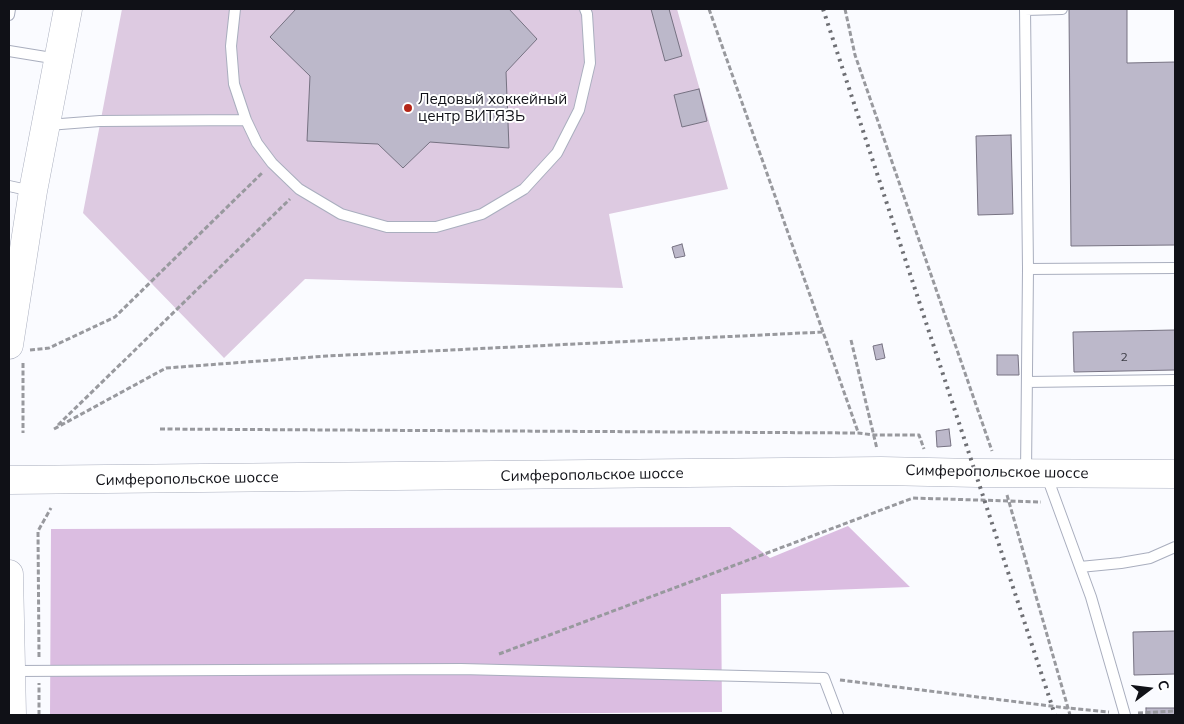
<!DOCTYPE html>
<html>
<head>
<meta charset="utf-8">
<style>
	body { margin:0 }
	#map { position:relative; width:1184px; height:724px; overflow:hidden; background:#fafbff; font-family:Mulish,sans-serif }
	canvas { display:block }
	.frame { position:absolute; inset:0; border:10px solid #101117; pointer-events:none }
	.north { position:absolute; left:1124px; top:664px; width:50px; height:50px; -webkit-text-stroke:4px #fff; paint-order:stroke; rotate:75deg; font-size:14px; font-weight:700; line-height:20px; text-align:center; color:#101117 }
	.north::after { content:''; display:block; margin:auto; width:18px; height:22px; background:#101117; clip-path:polygon(50% 0,100% 100%,50% 72%,0 100%) }
</style>
</head>
<body>
<div id="map">
<canvas width="1184" height="724"></canvas>
<div class="frame"></div>
<div class="north">С</div>
</div>
<script>
const c = document.querySelector('canvas').getContext('2d');
c.lineJoin = 'round';
function fillPath(path, color) {
  c.fillStyle = color;
  c.fill(path, 'evenodd');
}
function poly(rows) {
  const path = new Path2D();
  for (const r of rows) {
    path.moveTo(r[0], r[1]);
    for (let i = 2; i < r.length; i += 2) path.lineTo(r[i], r[i + 1]);
  }
  return path;
}
function strokePath(path, color, width, dash) {
  c.strokeStyle = color;
  c.lineWidth = width;
  c.lineCap = dash ? 'butt' : 'round';
  c.setLineDash(dash || []);
  c.stroke(path);
}
function drawText(font, color, halo, rows, align = 'center') {
  c.font = font + ' Mulish,sans-serif';
  c.lineWidth = 4;
  c.setLineDash([]);
  c.textBaseline = 'middle';
  c.strokeStyle = halo;
  c.fillStyle = color;
  for (const [text, x, y, turn = 0] of rows) {
    c.save();
    c.translate(x, y);
    c.rotate((+turn || 0) * Math.PI / 180);
    c.textAlign = isNaN(turn) ? turn : align;
    if (halo) c.strokeText(text, 0, 0);
    c.fillText(text, 0, 0);
    c.restore();
  }
}
fillPath(poly([
	[122,9,677,9,728,189,609,214,623,288,305,279,224,358,83,213]
]), '#ddcae1');
fillPath(poly([
	[848,526,910,587,721,594,722,712,364,715,50,715,51,529,730,527,770,558]
]), '#dbbde1');
const building = poly([
	[296,9,509,9,537,39,506,72,509,148,430,142,403,168,378,144,307,141,310,76,270,37,296,9],
	[651,9,669,9,682,56,665,61,651,9],
	[1069,9,1127,9,1127,63,1175,62,1175,245,1071,246,1069,9],
	[699,89,707,121,682,127,674,95,699,89],
	[1011,135,1013,214,978,215,976,136,1011,135],
	[682,244,685,256,675,258,672,247,682,244],
	[1175,330,1175,370,1074,372,1073,332,1175,330],
	[882,344,885,358,876,360,873,346,882,344],
	[997,355,1018,355,1019,375,997,375,997,355],
	[949,429,951,446,937,447,936,431,949,429],
	[1175,631,1175,674,1134,675,1133,632,1175,631],
	[1146,708,1175,708,1175,715,1146,715,1146,708]
]);
fillPath(building, '#bcb8ca');
strokePath(building, '#767282', 1);
const lane = poly([
	[235,9,231,46,234,84,246,120,257,143,272,163,299,189,341,214,387,227,436,227,482,214,524,189,557,153,579,110,590,63,587,14,585,9],
	[1025,9,1028,269,1026,473],
	[1025,10,1062,9],
	[9,15,10,9],
	[9,51,58,59],
	[48,125,100,121,246,120],
	[9,186,32,191],
	[1028,269,1175,268],
	[1027,382,1175,380],
	[1046,474,1091,597,1125,715],
	[1080,567,1121,563,1150,558,1175,547],
	[13,671,461,669,824,678,838,715]
]);
const secondary = poly([
	[9,345,33,191,68,9],
	[9,574,12,715]
]);
const primary = poly([
	[9,480,881,471,977,473,1175,474]
]);
strokePath(lane, '#a9aebe', 12);
strokePath(secondary, '#a9aebe', 29);
strokePath(primary, '#a9aebe', 29);
strokePath(poly([
	[709,9,823,332],
	[845,9,855,55,992,451],
	[851,340,877,449],
	[30,350,49,348,115,317,263,172],
	[23,363,23,433],
	[58,425,290,199],
	[54,429,166,368,327,356,823,332,858,432],
	[160,429,858,433,874,435,919,435,924,449],
	[1007,495,1070,715],
	[499,654,913,498,1041,502],
	[39,657,38,531,51,508],
	[840,680,1067,708,1109,712],
	[1138,713,1175,711],
	[39,715,39,683]
]), '#98999e', 3, [5, 2.5]);
strokePath(lane, '#fff', 10);
strokePath(secondary, '#fff', 28);
strokePath(primary, '#fff', 28);
strokePath(poly([
	[823,9,1055,715]
]), '#6e6f74', 4, [2.5, 5]);
for (const [x, y, r, color] of [
	[408,108,5,"#b42618"]
]) {
  const dot = new Path2D();
  dot.arc(x, y, r, 0, 2 * Math.PI);
  c.fillStyle = color;
  c.fill(dot);
  strokePath(dot, '#fff', 2);
}
drawText('12px', '#3b3b44', null, [
	["2",1124,357]
]);
drawText('15px', '#101117', '#fff', [
	["Ледовый хоккейный",418,99],
	["центр ВИТЯЗЬ",418,116]
], 'left');
drawText('15px', '#101117', '#fff', [
	["Симферопольское шоссе",997,472,1],
	["Симферопольское шоссе",592,475,-1],
	["Симферопольское шоссе",187,479,-1]
]);
</script>
</body>
</html>
